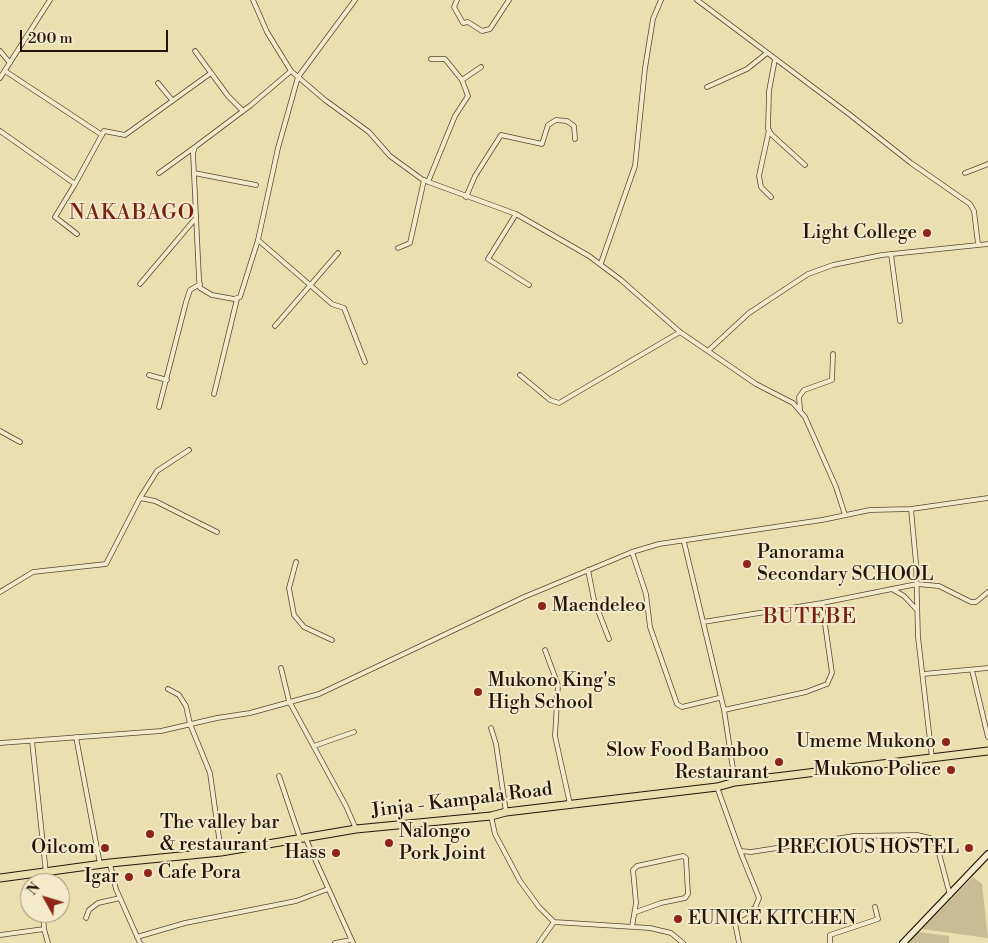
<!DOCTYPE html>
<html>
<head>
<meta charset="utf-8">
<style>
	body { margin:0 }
	#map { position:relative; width:988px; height:943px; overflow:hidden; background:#ebdeaf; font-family:"Libre Bodoni",serif }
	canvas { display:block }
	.north { position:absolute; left:20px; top:873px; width:50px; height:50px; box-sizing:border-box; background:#f2eacb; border:1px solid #9f957e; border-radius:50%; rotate:309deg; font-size:14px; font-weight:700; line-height:20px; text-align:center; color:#22160b }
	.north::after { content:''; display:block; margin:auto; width:18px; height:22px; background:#8f2418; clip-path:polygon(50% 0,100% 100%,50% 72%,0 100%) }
	.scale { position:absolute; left:20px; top:30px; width:148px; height:22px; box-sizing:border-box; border:2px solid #22160b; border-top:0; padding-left:6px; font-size:15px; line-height:18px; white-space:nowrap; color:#22160b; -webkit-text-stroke:4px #f2eacb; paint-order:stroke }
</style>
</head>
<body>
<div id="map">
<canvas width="988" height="943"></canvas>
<div class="north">N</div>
<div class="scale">200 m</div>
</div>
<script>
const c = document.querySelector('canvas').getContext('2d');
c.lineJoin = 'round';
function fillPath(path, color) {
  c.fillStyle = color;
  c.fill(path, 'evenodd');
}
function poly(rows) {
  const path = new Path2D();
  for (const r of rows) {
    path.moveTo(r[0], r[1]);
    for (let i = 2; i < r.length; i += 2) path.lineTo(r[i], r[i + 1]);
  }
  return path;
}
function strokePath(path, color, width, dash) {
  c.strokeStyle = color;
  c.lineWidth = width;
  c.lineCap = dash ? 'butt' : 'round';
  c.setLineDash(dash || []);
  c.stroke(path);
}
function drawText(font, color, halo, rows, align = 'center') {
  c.font = font + ' "Libre Bodoni",serif';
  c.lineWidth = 4;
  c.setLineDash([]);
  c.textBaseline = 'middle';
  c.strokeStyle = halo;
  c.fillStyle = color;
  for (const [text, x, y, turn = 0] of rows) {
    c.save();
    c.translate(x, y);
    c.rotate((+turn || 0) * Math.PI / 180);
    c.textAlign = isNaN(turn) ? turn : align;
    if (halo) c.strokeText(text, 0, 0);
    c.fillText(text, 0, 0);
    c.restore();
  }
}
fillPath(poly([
	[973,877,982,884,988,938,922,929],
	[918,932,949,936,949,943,909,943]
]), '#c9bc93');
const minor = poly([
	[253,0,267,32,291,71,325,100,369,132,390,156,423,180,516,214,589,256,621,280,680,332,756,384,793,403,805,417,836,487,845,515],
	[457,0,454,7,463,23,468,22,482,31,490,29,509,0],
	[697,0,849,114,911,163,970,204,974,211,978,244],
	[0,51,10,63],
	[195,51,228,96,243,111],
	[431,59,445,59,462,80],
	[775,59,769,91,768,129,772,135,805,165],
	[5,71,102,135],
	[291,71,251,105,195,147,193,153,199,279,200,288,212,295,234,299,240,297,258,240,278,148,298,77,355,0],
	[0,78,50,0],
	[158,83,172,100],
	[707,87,747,69,767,53],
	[769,130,759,176,761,187,771,197],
	[0,131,75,184,55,217,77,234],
	[159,173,195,147],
	[194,173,256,185],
	[965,173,988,164],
	[428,182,455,116,468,96,462,80,481,67],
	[75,184,104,131,125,135,211,73],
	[466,197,475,176,501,135,542,144,548,125,556,120,567,121,574,126,575,139],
	[516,214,488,259,529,285],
	[258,240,332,304,344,308,365,362],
	[398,248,410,243,424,180],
	[891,254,900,321],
	[601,263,635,166,645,68,653,19,661,0],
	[140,284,195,219],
	[275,326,338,253],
	[709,350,749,313,808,274,833,265,882,255,988,244],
	[149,375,167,380],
	[520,375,550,400,559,403,680,332],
	[214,394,237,299],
	[159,407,186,302,190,290,200,284],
	[800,409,799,397,804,390,832,380,833,354],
	[0,431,20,442],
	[140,498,157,471,189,450],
	[911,509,988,498],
	[684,542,724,710,735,782],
	[632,552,646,594,650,627,677,704,682,707,719,698],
	[296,562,289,588,294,615,304,627,332,640],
	[588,570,594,600,609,639],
	[892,589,904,596,917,610],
	[0,592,33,572,106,564,140,498,155,501,217,532],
	[703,622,822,603,917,584,939,586,971,602,976,602,988,592],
	[545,650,558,685,555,736,570,804],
	[281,668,289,701,346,806,356,829],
	[972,670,988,737],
	[923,674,988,668],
	[168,689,179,695,186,706,190,724,210,773,221,852],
	[724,710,806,692,827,684,832,673,822,603],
	[491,728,496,744,506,812],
	[76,737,100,864],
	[32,741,46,873,45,883],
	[0,743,161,731,217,718,250,713,319,694,524,597,632,552,659,544,822,520,870,510,911,509,916,563,918,637,932,758],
	[314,746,354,732],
	[279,776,300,838],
	[717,787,740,851,751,852,854,836,917,835,930,838,937,846,950,895],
	[491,816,495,834,520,881,539,907,554,922,650,928,671,933,683,943],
	[305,837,353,943],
	[110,864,116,889,140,943],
	[43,913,44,929,48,943],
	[86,918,89,910,98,903,120,898],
	[632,927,636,903,633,870,637,866,683,856,686,858,688,894,685,898,661,903,636,912],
	[0,935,44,929],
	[137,937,185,923,296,901,328,889],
	[335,943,351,940],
	[539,943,554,922],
	[739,943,735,923,736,919,755,908,759,898,740,851],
	[830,943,830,935,878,919,875,907]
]);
const secondary = poly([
	[903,943,988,854]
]);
const trunk = poly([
	[0,878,110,863,221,852,356,829,491,816,506,812,717,787,735,782,988,751]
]);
strokePath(minor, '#544834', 5.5);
strokePath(secondary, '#22160b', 8);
strokePath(trunk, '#22160b', 9);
strokePath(minor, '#f2eacb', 4);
strokePath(secondary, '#f2eacb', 5.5);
strokePath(trunk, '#ebdeaf', 7);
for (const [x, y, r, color] of [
	[927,233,5,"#8f2418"],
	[747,564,5,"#8f2418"],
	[542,606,5,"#8f2418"],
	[478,692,5,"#8f2418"],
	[946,742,5,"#8f2418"],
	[779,762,5,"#8f2418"],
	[951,770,5,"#8f2418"],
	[150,834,5,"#8f2418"],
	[389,843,5,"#8f2418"],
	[105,848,5,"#8f2418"],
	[969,848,5,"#8f2418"],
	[336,853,5,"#8f2418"],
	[148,873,5,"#8f2418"],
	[129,877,5,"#8f2418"],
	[678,919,5,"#8f2418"]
]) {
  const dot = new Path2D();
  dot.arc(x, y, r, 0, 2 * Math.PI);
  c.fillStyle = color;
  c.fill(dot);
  strokePath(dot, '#f2eacb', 2);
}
drawText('19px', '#22160b', '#f2eacb', [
	["Light College",917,233],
	["Panorama",757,553,"left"],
	["Secondary SCHOOL",757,575,"left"],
	["Maendeleo",552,606,"left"],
	["Mukono King's",488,681,"left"],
	["High School",488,703,"left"],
	["Umeme Mukono",936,742],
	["Slow Food Bamboo",769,751],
	["Restaurant",769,773],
	["Mukono Police",941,770],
	["The valley bar",160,823,"left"],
	["& restaurant",160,845,"left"],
	["Nalongo",399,832,"left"],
	["Pork Joint",399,854,"left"],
	["Oilcom",95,848],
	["PRECIOUS HOSTEL",959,848],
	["Hass",326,853],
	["Cafe Pora",158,873,"left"],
	["Igar",119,877],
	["EUNICE KITCHEN",688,919,"left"]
], 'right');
drawText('19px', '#22160b', '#f2eacb', [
	["Jinja - Kampala Road",462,801,-7]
]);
c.letterSpacing = '1px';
drawText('21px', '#7a1f14', '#f2eacb', [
	["NAKABAGO",132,214],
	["BUTEBE",810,618]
]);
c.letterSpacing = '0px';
</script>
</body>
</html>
